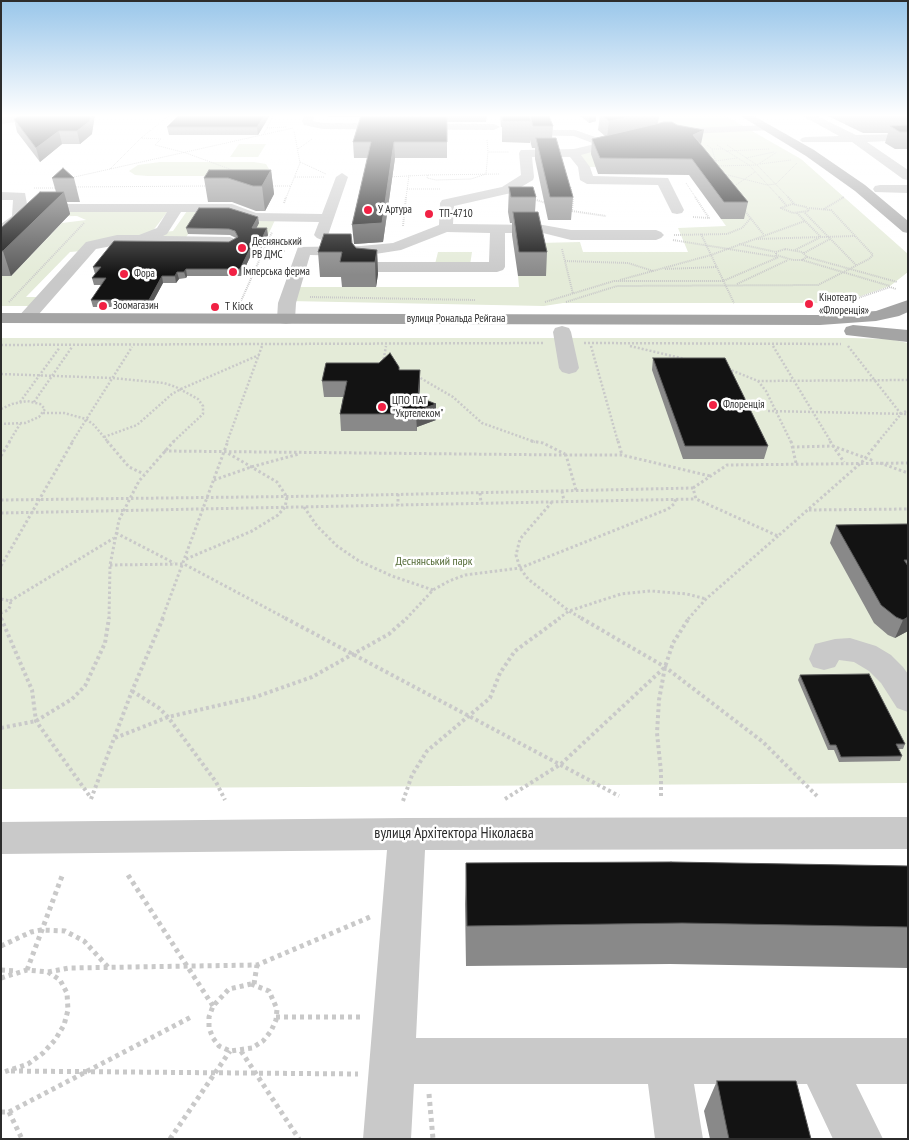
<!DOCTYPE html>
<html>
<head>
<meta charset="utf-8">
<style>
	body { margin:0 }
	#map { position:relative; width:909px; height:1140px; overflow:hidden; background:#fff; font-family:"PT Sans Narrow",sans-serif }
	canvas { display:block }
	.frame { position:absolute; inset:0; border:2px solid #2c2c2c; pointer-events:none }
</style>
</head>
<body>
<div id="map">
<canvas width="909" height="1140"></canvas>
<div class="frame"></div>
</div>
<script>
const c = document.querySelector('canvas').getContext('2d');
c.lineJoin = 'round';
function fillPath(path, color) {
  c.fillStyle = color;
  c.fill(path, 'evenodd');
}
function poly(rows) {
  const path = new Path2D();
  for (const r of rows) {
    path.moveTo(r[0], r[1]);
    for (let i = 2; i < r.length; i += 2) path.lineTo(r[i], r[i + 1]);
  }
  return path;
}
function strokePath(path, color, width, dash) {
  c.strokeStyle = color;
  c.lineWidth = width;
  c.lineCap = dash ? 'butt' : 'round';
  c.setLineDash(dash || []);
  c.stroke(path);
}
function drawText(font, color, halo, rows, align = 'center') {
  c.font = font + ' "PT Sans Narrow",sans-serif';
  c.lineWidth = 5;
  c.setLineDash([]);
  c.textBaseline = 'middle';
  c.strokeStyle = halo;
  c.fillStyle = color;
  for (const [text, x, y, turn = 0] of rows) {
    c.save();
    c.translate(x, y);
    c.rotate((+turn || 0) * Math.PI / 180);
    c.textAlign = isNaN(turn) ? turn : align;
    if (halo) c.strokeText(text, 0, 0);
    c.fillText(text, 0, 0);
    c.restore();
  }
}
fillPath(poly([
	[638,115,724,115,801,159,908,254,908,272,890,286,861,296,821,303,563,303,544,306,288,301,292,287,519,287,518,276,545,276,539,243,580,242,583,252,688,252,678,228,726,226,721,219,710,175,689,175,686,166,584,167,574,153,661,132],
	[239,144,266,144,258,157,230,157],
	[160,162,254,162,266,164,269,169,246,176,148,176,135,175,129,171,138,165],
	[23,209,168,211,152,232,82,251,70,252,26,297,42,297,33,306,1,306,1,276,11,276,62,223,86,220,77,216,23,217],
	[179,209,276,218,268,235,189,233,184,240,151,238,165,232,173,231,187,211],
	[438,252,472,252,470,265,435,264],
	[1,338,852,338,889,339,908,343,908,783,1,789]
]), '#e4ebd8');
strokePath(poly([
	[170,115,141,138,161,139,155,145,186,153,235,171],
	[267,128,287,127],
	[263,135,274,115],
	[487,140,488,152],
	[707,145,712,149,717,166],
	[717,145,749,165,780,198],
	[727,145,757,165,789,198],
	[298,149,312,139],
	[712,149,723,149],
	[726,151,770,149],
	[746,158,774,152],
	[716,161,737,158],
	[300,162,326,174],
	[760,164,791,160],
	[715,166,757,165,777,152],
	[110,169,141,138],
	[724,174,767,185,776,184,797,163],
	[428,175,500,174],
	[295,177,324,177],
	[388,177,428,175,427,178,436,180,471,179,486,174,488,152,509,152],
	[70,178,293,128],
	[686,183,696,198],
	[271,186,291,186],
	[74,187,207,186],
	[571,187,573,198],
	[733,187,755,172],
	[34,188,57,188],
	[407,189,440,189],
	[286,198,300,163,294,131],
	[406,198,409,175],
	[842,198,844,197]
]), '#c9c9c9', 1, [1, 1]);
strokePath(poly([
	[573,197,572,211,606,216],
	[779,197,786,205],
	[788,197,795,205],
	[533,199,546,203],
	[284,203,286,197],
	[792,204,806,207,809,211,793,213,781,208,792,204],
	[824,209,844,197],
	[744,210,764,235],
	[805,213,856,265],
	[693,217,709,218,695,197],
	[403,226,406,197],
	[701,234,734,303],
	[674,235,727,234,742,228,751,218],
	[756,239,855,236],
	[673,240,778,257],
	[739,244,776,252],
	[562,249,573,294],
	[785,249,802,252,807,257,802,260,793,260,776,255,776,252,785,249],
	[795,250,821,237,797,213],
	[264,252,286,251],
	[804,253,830,239],
	[807,257,897,282],
	[802,260,890,286],
	[565,261,628,263,653,271],
	[665,269,717,267],
	[620,280,711,255,805,221],
	[737,284,788,260],
	[310,297,476,300],
	[855,299,890,287,896,289],
	[241,301,272,232],
	[9,302,84,223],
	[545,302,614,281,723,281,779,257],
	[566,302,617,286,818,285,869,259,873,255,831,210,808,208]
]), '#c9c9c9', 2, [1, 1]);
strokePath(poly([
	[584,343,841,344],
	[1,345,543,343],
	[591,346,618,442],
	[630,346,685,359],
	[773,346,831,442],
	[848,346,901,414],
	[383,363,386,346],
	[728,369,758,381,908,380],
	[1,374,112,378,164,383,176,387,198,399,203,406,203,414,173,442],
	[417,376,453,397,482,423,535,442],
	[758,381,766,391,791,442],
	[20,402,60,347],
	[34,402,72,347],
	[1,409,12,404,27,401,40,404,45,409,39,417,25,423,1,424],
	[768,411,908,414],
	[43,413,64,413,86,419,94,425,108,442],
	[104,437,137,425,172,394,181,389,259,355],
	[9,442,20,424],
	[72,442,132,347],
	[227,442,262,346],
	[878,442,901,414,908,410]
]), '#c9c9c9', 2.5, [2, 2]);
strokePath(poly([
	[107,441,129,467,144,474],
	[531,441,543,443,565,454],
	[618,441,622,455],
	[791,441,796,463],
	[830,441,833,446,874,461],
	[792,447,833,446,844,462],
	[164,451,566,455],
	[1,456,10,441],
	[880,463,908,473],
	[214,480,251,467,299,454],
	[693,488,727,465,908,463],
	[576,490,566,455,622,455,710,476],
	[562,491,564,501],
	[480,493,481,503],
	[398,494,398,505],
	[1,500,328,496,693,488,696,499,778,536,862,462,879,441],
	[552,502,520,539,516,555,520,568,528,579,569,611,583,619],
	[304,507,317,526,337,546,359,561,392,576,433,590],
	[809,510,908,509],
	[1,513,696,499],
	[116,533,174,563],
	[186,559,252,531,278,515,285,507,287,497,277,482,226,452],
	[110,565,184,564,287,619],
	[1,566,73,441],
	[1,599,10,601,11,605,8,610,1,613],
	[10,601,114,538],
	[109,619,110,565,119,520,139,481,174,441],
	[162,619,228,441],
	[406,619,433,590,449,581,465,575,520,568,668,509,674,504,676,499],
	[558,619,569,611,621,594,651,591,687,594,706,599],
	[688,619,706,599,778,536]
]), '#c9c9c9', 3, [2.5, 2.5]);
strokePath(poly([
	[1,618,32,690,36,721,91,798],
	[285,618,619,796],
	[581,618,665,667,763,742,818,797],
	[132,691,159,708,168,717,216,782,225,800],
	[1,728,36,721,72,699,85,686,105,643,109,618],
	[115,738,168,717,255,697,312,677,389,634,407,618],
	[661,796,661,772,657,733,659,700,665,667],
	[91,799,132,691,163,618],
	[505,799,561,764,665,667,673,643,689,618],
	[403,801,412,775,427,751,490,698,500,673,515,651,560,618]
]), '#c9c9c9', 4, [3, 3]);
strokePath(poly([
	[128,875,213,1006],
	[1,946,31,932,41,930,65,931,84,941,108,967],
	[1,970,16,971],
	[27,970,62,876],
	[48,972,69,968,257,965,370,917],
	[1,978,27,970,48,972,60,980,67,993,68,1010,64,1025,55,1040,43,1053,28,1064,1,1073],
	[251,984,269,991,277,1009,276,1020,271,1031,263,1041,252,1048,230,1051,219,1046,213,1038,209,1028,209,1017,213,1006,229,989,251,984],
	[254,984,257,965],
	[276,1017,363,1017],
	[241,1051,299,1139],
	[11,1071,358,1074],
	[429,1094,433,1139],
	[1,1112,9,1112,22,1139],
	[9,1112,193,1016],
	[170,1139,230,1051]
]), '#c9c9c9', 5, [4, 4]);
fillPath(poly([
	[20,115,50,115,45,118,1,124,1,118,20,115],
	[305,115,315,115,313,121,323,123,494,124,500,127,494,130,323,129,304,125,302,121,305,115],
	[801,115,815,115,856,135,908,134,908,140,867,142,908,170,908,180,903,179,852,142,802,142,800,140,802,138,806,137,839,136,801,115],
	[767,125,771,126,773,128,771,130,667,135,661,132,667,129,767,125],
	[514,130,575,130,607,141,627,136,631,137,633,139,631,141,581,155,590,167,593,176,668,178,684,210,682,213,677,214,672,213,658,185,587,184,580,180,578,167,570,157,532,157,534,177,533,180,511,193,454,206,453,224,543,225,571,230,656,230,661,232,664,235,661,238,656,240,571,240,543,233,505,233,505,267,503,270,497,272,364,272,358,270,356,267,354,256,310,255,296,303,295,319,292,323,286,324,280,323,277,319,278,303,298,247,361,246,393,243,439,225,440,203,442,200,502,187,521,175,519,153,521,150,574,149,595,144,574,136,510,135,508,133,510,131,514,130],
	[447,232,490,233,489,262,371,262,369,255,401,250,447,232],
	[342,173,348,177,327,238,322,240,317,238,314,235,319,222,254,221,230,212,181,212,167,234,163,236,230,237,235,239,238,242,235,245,230,247,117,245,96,249,32,322,26,323,20,322,17,318,86,242,117,235,139,235,157,228,167,212,26,212,24,220,6,235,1,236,1,224,12,216,13,200,1,200,1,192,25,193,27,204,232,204,256,213,322,214,336,177,342,173],
	[880,185,908,185,908,193,875,192,873,189,875,186,880,185],
	[562,326,569,328,571,332,579,368,576,372,569,374,562,372,559,368,553,332,555,328,562,326],
	[850,638,876,646,891,655,903,667,908,674,908,712,897,708,881,683,869,671,854,662,839,660,835,667,824,670,813,667,809,659,815,644,835,639,850,638],
	[908,817,908,849,425,850,416,1038,908,1038,908,1084,856,1084,883,1139,833,1139,807,1084,694,1084,703,1139,655,1139,648,1084,414,1084,411,1139,363,1139,387,850,1,854,1,822,407,818,908,817]
]), '#c9c9c9');
fillPath(poly([
	[739,115,752,115,814,150,865,185,908,221,908,233,903,232,855,191,806,156,739,115],
	[908,300,908,312,899,316,876,321,820,325,1,323,1,313,820,315,876,311,908,300],
	[853,325,908,330,908,342,846,335,844,331,846,327,853,325]
]), '#a4a4a4');
fillPath(poly([
	[179,115,270,115,258,135,169,135,167,127],
	[328,115,487,115,486,122,447,122,447,158,395,158,383,242,354,244,368,158,354,158,353,142,360,117,329,117],
	[500,115,526,115,526,116,530,120,530,116,553,126,552,138,573,197,571,220,548,220,535,159,535,148,532,148,530,140,530,143,502,142,502,127,501,127],
	[579,115,596,115,596,121,589,123],
	[600,115,659,115,658,124,701,145,748,202,744,219,721,219,689,175,598,174,591,154,592,139,605,136,598,130],
	[826,115,908,115,908,149,895,149,885,143,888,133,863,133],
	[14,119,92,134,80,144,62,144,40,162,17,132],
	[271,170,274,194,265,211,256,211,232,202,208,202,204,178],
	[52,178,74,178,80,202,67,202,70,214,11,276,1,276,1,228,56,192],
	[509,187,536,197,535,212,547,252,546,276,518,276,512,235,512,223,510,223,508,212],
	[259,223,256,228,268,235,259,253,252,253,241,276,187,276,186,278,179,279,176,283,163,283,150,307,93,307,91,300,102,285,94,285,92,278,95,274,93,267,229,242,236,238,230,235,188,234,186,228],
	[352,243,356,248,377,250,378,274,376,287,342,287,341,277,320,277,318,252],
	[653,358,768,446,764,459,683,459,652,370],
	[399,367,399,370,420,370,420,386,419,398,436,404,436,420,417,427,417,431,341,431,340,414,343,397,324,397,322,381],
	[908,524,908,631,895,638,888,635,874,623,830,543,836,525],
	[800,675,905,744,903,749,898,749,902,756,900,761,839,762,834,750,828,750,798,680],
	[466,863,908,866,908,968,670,964,466,966,465,904],
	[717,1081,811,1139,710,1139,704,1111]
]), '#898989');
fillPath(poly([
	[90,115,95,115,92,134,80,144,77,131],
	[265,115,270,115,258,135,257,127],
	[590,115,596,115,596,121,589,123],
	[639,115,659,115,657,128,607,138,609,121],
	[704,130,701,144,693,135],
	[59,131,62,144,40,162,36,148],
	[394,142,395,158,383,242,354,244,352,225],
	[271,170,274,194,265,211,262,186],
	[64,192,70,214,11,276,3,251],
	[258,217,259,223,253,235,252,228],
	[267,228,268,235,259,253,258,247],
	[251,247,252,253,241,276,240,269],
	[377,250,378,274,376,287,375,262],
	[186,269,187,276,186,278,184,272],
	[177,272,179,279,176,283,175,276],
	[162,276,163,283,150,307,149,300],
	[420,370,420,386,418,410,436,404,436,420,417,427,417,431,416,414],
	[908,617,908,631,895,638,903,620]
]), '#5a5a5a');
const building = poly([
	[21,115,90,115,90,121,77,131,59,131,36,148,14,119,21,115],
	[179,115,265,115,257,127,167,127,179,115],
	[602,115,639,115,609,121,602,115],
	[865,115,908,115,908,116,868,116,865,115],
	[361,116,447,117,447,142,394,142,382,223,352,225,371,142,353,142,361,116],
	[502,116,529,116,531,121,503,121,502,116],
	[530,116,549,116,553,126,533,126,530,116],
	[664,122,672,122,677,125,704,130,693,135,748,202,724,202,692,159,600,158,592,139,664,122],
	[908,125,908,132,900,132,890,126,908,125],
	[536,138,556,138,573,197,550,197,536,138],
	[63,168,74,178,52,178,63,168],
	[209,170,271,170,262,186,253,186,228,178,204,178,209,170],
	[509,187,533,187,536,197,511,197,509,187],
	[40,192,64,192,3,251,1,251,1,228,40,192],
	[199,208,229,208,258,217,252,228,267,228,258,247,251,247,240,269,186,269,184,272,177,272,175,276,162,276,149,300,91,300,106,278,92,278,101,267,93,267,114,241,229,242,238,237,235,231,229,229,186,228,199,208],
	[513,212,538,212,547,252,519,252,513,212],
	[324,234,351,234,352,243,356,248,377,250,375,262,340,262,342,252,318,252,324,234],
	[390,353,399,367,399,370,420,370,418,397,436,404,417,411,416,414,340,414,347,381,322,381,326,363,379,363,390,353],
	[653,358,725,358,768,446,685,446,653,358],
	[908,524,908,560,904,560,908,566,908,617,903,620,896,617,881,605,836,525,908,524],
	[869,674,905,744,896,744,902,756,841,757,836,745,830,745,800,675,869,674],
	[671,862,908,866,908,927,682,923,467,926,466,863,671,862],
	[717,1081,796,1081,811,1139,729,1139,717,1081]
]);
fillPath(building, '#131313');
strokePath(building, '#5a5a5a', 1);
const sky = c.createLinearGradient(0, 0, 0, 275);
sky.addColorStop(0, '#99c6ea');
sky.addColorStop(0.42, '#fff');
sky.addColorStop(1, '#ffffff00');
c.fillStyle = sky;
c.fillRect(0, 0, 909, 275);
for (const [x, y, r, color] of [
	[368,210,5,"#f12144"],
	[429,214,5,"#f12144"],
	[242,248,5,"#f12144"],
	[233,272,5,"#f12144"],
	[124,274,5,"#f12144"],
	[809,304,5,"#f12144"],
	[103,306,5,"#f12144"],
	[215,307,5,"#f12144"],
	[713,405,5,"#f12144"],
	[382,407,5,"#f12144"]
]) {
  const dot = new Path2D();
  dot.arc(x, y, r, 0, 2 * Math.PI);
  c.fillStyle = color;
  c.fill(dot);
  strokePath(dot, '#fff', 2);
}
drawText('11px', '#2c2c2c', '#fff', [
	["У Артура",378,210],
	["ТП-4710",439,214],
	["Деснянський",252,242],
	["РВ ДМС",252,255],
	["Імперська ферма",243,272],
	["Фора",134,274],
	["Кінотеатр",819,298],
	["«Флоренція»",819,311],
	["Зоомагазин",113,306],
	["T Kiock",225,307],
	["ЦПО ПАТ",392,401],
	["\"Укртелеком\"",392,414],
	["Флоренція",723,405]
], 'left');
drawText('11px', '#2c2c2c', '#fff', [
	["вулиця Рональда Рейгана",456,319]
]);
drawText('12px', '#546b37', '#fff', [
	["Деснянський парк",434,562]
]);
drawText('15px', '#2c2c2c', '#fff', [
	["вулиця Архітектора Ніколаєва",454,834]
]);
</script>
</body>
</html>
